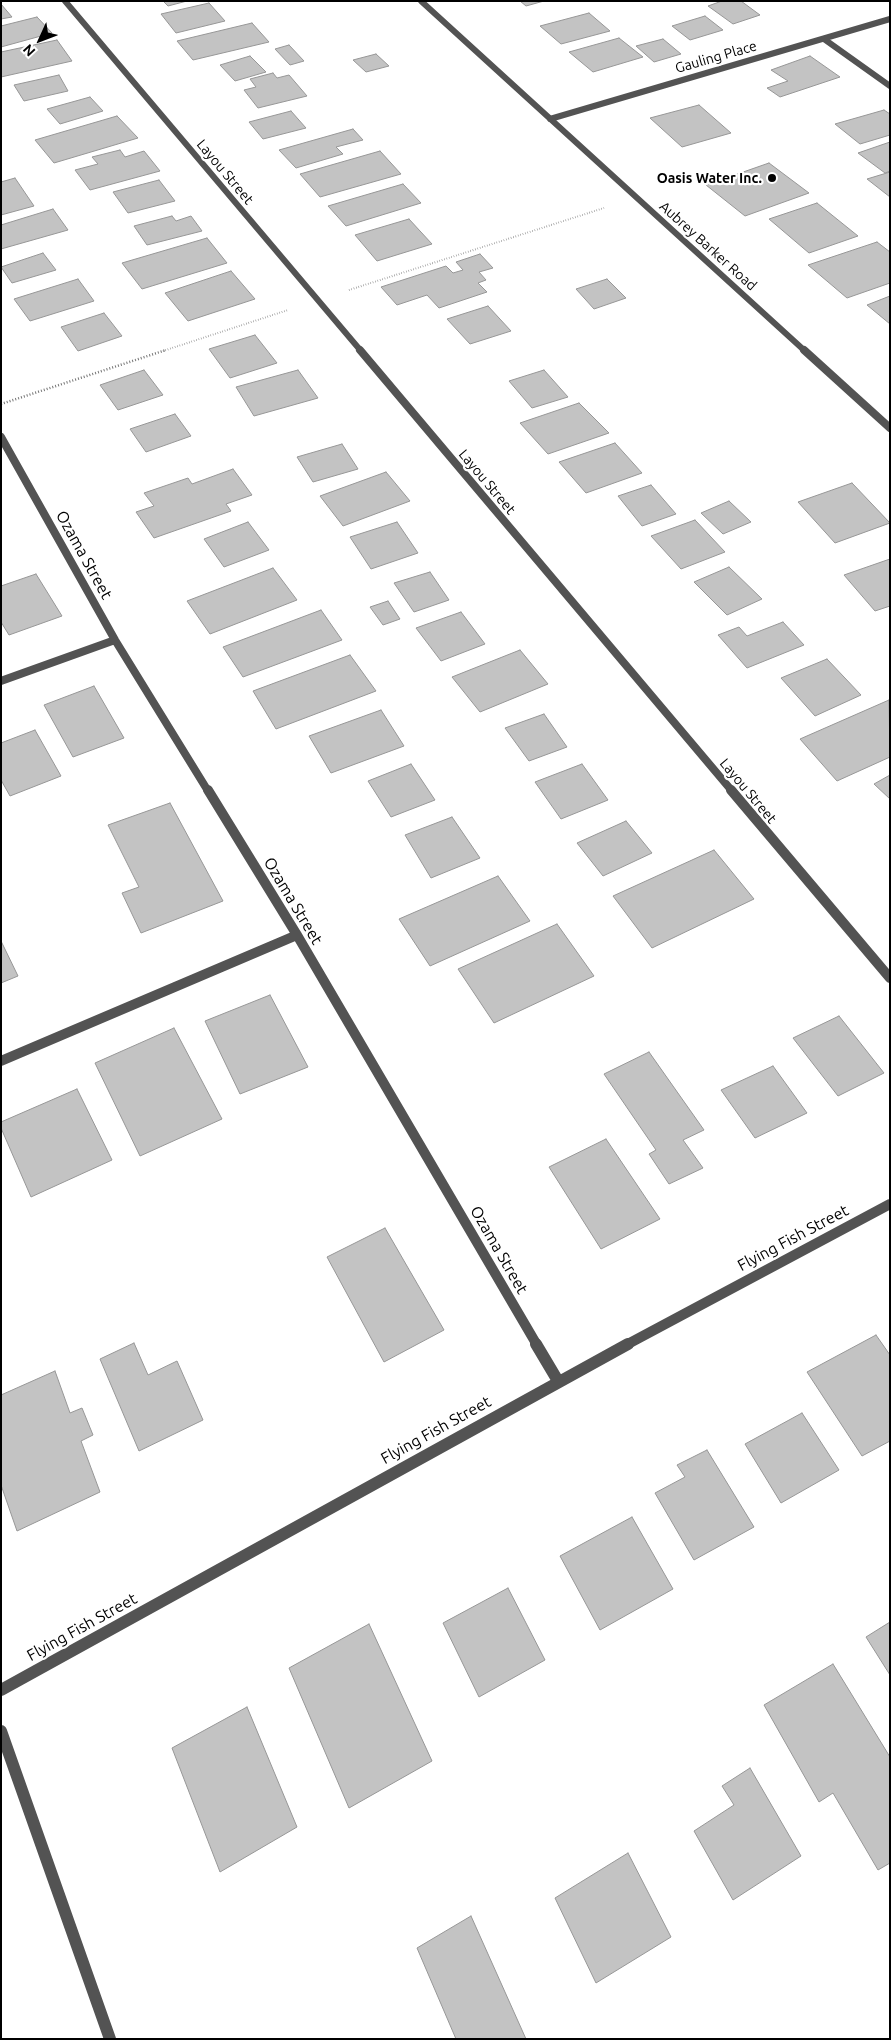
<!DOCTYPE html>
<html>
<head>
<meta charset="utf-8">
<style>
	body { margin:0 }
	#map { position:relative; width:891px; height:2040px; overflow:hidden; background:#fff; font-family:Ubuntu,sans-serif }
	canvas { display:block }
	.frame { position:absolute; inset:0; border:2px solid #000; pointer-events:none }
	.north { position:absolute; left:15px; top:15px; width:50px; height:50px; -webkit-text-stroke:4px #fff; paint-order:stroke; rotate:227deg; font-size:14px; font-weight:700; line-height:20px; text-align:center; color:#000 }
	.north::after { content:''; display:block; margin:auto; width:18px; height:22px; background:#000; clip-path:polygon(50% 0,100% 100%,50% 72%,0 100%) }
</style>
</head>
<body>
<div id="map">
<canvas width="891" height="2040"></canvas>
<div class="frame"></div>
<div class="north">N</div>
</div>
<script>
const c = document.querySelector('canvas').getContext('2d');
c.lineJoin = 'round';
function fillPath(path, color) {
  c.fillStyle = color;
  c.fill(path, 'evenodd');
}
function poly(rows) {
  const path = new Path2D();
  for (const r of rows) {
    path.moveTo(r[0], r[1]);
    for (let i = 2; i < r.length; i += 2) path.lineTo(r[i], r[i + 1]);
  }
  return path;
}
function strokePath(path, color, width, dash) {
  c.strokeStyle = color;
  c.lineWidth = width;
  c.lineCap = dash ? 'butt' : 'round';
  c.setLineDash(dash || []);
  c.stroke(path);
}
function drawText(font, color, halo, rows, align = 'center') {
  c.font = font + ' Ubuntu,sans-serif';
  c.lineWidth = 4.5;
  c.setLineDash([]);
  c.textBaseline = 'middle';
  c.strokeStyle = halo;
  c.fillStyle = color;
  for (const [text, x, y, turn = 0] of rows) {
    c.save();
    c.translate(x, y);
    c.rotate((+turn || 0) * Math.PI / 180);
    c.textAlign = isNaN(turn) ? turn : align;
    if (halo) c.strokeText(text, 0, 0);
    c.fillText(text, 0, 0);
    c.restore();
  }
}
const building = poly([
	[163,1,187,1,168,6,163,1],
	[520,1,544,1,526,6,520,1],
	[722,1,741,1,760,15,733,24,708,6,722,1],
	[209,3,225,21,176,33,161,14,209,3],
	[1,4,12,17,1,19,1,4],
	[589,13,610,31,561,44,540,26,589,13],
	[705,16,723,30,690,40,672,26,705,16],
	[37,17,52,33,1,47,1,26,37,17],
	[252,23,269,42,193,60,177,41,252,23],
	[619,38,643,57,593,72,569,52,619,38],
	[663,39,681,54,654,62,636,46,663,39],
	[57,40,72,61,1,77,1,52,57,40],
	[289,45,304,61,290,65,275,49,289,45],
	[376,54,389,66,366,72,353,60,376,54],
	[250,56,266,72,235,81,220,65,250,56],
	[810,56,840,77,780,97,767,88,788,81,771,70,810,56],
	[273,73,277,78,289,75,307,96,258,108,244,90,256,87,250,79,273,73],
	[59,75,68,91,24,101,14,85,59,75],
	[90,97,103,111,60,124,47,109,90,97],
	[699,105,731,133,682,147,650,118,699,105],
	[884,110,890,114,890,135,860,144,835,124,884,110],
	[291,111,306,128,263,139,249,122,291,111],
	[117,116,138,138,54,163,35,140,117,116],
	[353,129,363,140,336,147,343,154,296,168,279,150,353,129],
	[890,142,890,171,885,173,858,153,890,142],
	[120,150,125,157,144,151,160,171,90,190,75,170,98,164,92,157,120,150],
	[380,151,401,174,320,197,300,174,380,151],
	[769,163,809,193,745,216,706,185,769,163],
	[890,172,890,197,867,179,890,172],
	[15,178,34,206,1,215,1,182,15,178],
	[159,180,175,201,128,213,113,192,159,180],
	[403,184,421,203,346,226,328,206,403,184],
	[817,203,858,236,809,253,769,219,817,203],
	[53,209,68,230,1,249,1,225,53,209],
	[172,216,176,221,191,216,202,231,147,245,134,226,172,216],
	[409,219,432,244,377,261,355,235,409,219],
	[207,238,227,263,142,289,122,263,207,238],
	[877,242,890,252,890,283,847,298,808,265,877,242],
	[43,253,56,270,12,283,1,267,43,253],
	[480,254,493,268,479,272,486,280,478,283,487,292,439,308,427,295,397,305,381,287,446,266,453,273,463,270,456,262,480,254],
	[231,271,255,299,188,321,165,293,231,271],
	[78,279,94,301,30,321,14,299,78,279],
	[607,279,626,298,594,309,576,289,607,279],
	[890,296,890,324,867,305,890,296],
	[488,306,511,331,470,344,447,319,488,306],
	[104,313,122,336,78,351,61,327,104,313],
	[255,335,277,363,230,378,209,349,255,335],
	[144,370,163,395,118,410,100,385,144,370],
	[298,370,318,398,254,416,236,387,298,370],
	[544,370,568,397,532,408,509,381,544,370],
	[579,403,609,433,548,454,520,423,579,403],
	[175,414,191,436,146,452,130,429,175,414],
	[615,443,642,473,586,493,559,462,615,443],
	[342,444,358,469,313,482,297,457,342,444],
	[233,469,252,495,226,504,231,511,154,538,136,512,154,506,144,493,188,478,192,484,233,469],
	[386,472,410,501,343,526,320,496,386,472],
	[852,483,890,523,835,543,798,502,852,483],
	[651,485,676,514,642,526,618,496,651,485],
	[729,501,751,522,723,534,701,513,729,501],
	[695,520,725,552,681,569,651,536,695,520],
	[248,522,269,550,224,567,204,539,248,522],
	[397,522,418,553,371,569,350,537,397,522],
	[890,559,890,606,875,611,844,575,890,559],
	[729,567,762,599,727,615,694,582,729,567],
	[273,568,297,600,210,634,187,601,273,568],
	[430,572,449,600,414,612,394,583,430,572],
	[36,574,62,616,9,635,1,622,1,586,36,574],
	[388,601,400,619,383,625,370,607,388,601],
	[321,610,342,640,243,677,223,647,321,610],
	[461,612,485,644,441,661,416,628,461,612],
	[783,622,804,645,747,668,718,635,739,627,747,636,783,622],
	[520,650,548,684,480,712,452,677,520,650],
	[350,655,376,691,276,729,253,691,350,655],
	[827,659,861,695,815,716,781,678,827,659],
	[94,686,124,738,73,757,44,705,94,686],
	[889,700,890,757,837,781,800,739,889,700],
	[381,710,404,746,331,773,309,736,381,710],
	[544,714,567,747,529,761,505,728,544,714],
	[35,730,61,776,10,796,1,780,1,743,35,730],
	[411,764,435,800,391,817,368,781,411,764],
	[582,764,608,800,561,819,535,782,582,764],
	[890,775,890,799,874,784,890,775],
	[170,803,223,901,141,933,122,893,139,887,108,825,170,803],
	[452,817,480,858,431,878,405,835,452,817],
	[626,821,652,853,603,876,577,843,626,821],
	[714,850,754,899,652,948,613,896,714,850],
	[498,876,530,921,430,966,399,919,498,876],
	[557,924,594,976,494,1023,458,969,557,924],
	[1,941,18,976,1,983,1,941],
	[270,995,308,1067,240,1094,205,1021,270,995],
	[839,1016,884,1073,838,1096,793,1038,839,1016],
	[174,1028,222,1119,140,1156,95,1063,174,1028],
	[649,1052,704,1130,683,1140,703,1168,669,1184,649,1154,656,1150,604,1074,649,1052],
	[773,1066,807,1113,755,1138,721,1090,773,1066],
	[77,1089,112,1160,31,1197,1,1128,1,1122,77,1089],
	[606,1139,660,1219,601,1249,549,1167,606,1139],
	[385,1228,444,1330,384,1362,327,1257,385,1228],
	[876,1335,890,1355,890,1441,862,1456,807,1372,876,1335],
	[134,1343,148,1375,177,1361,203,1420,139,1451,100,1359,134,1343],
	[55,1371,70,1413,82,1408,93,1435,81,1441,100,1492,17,1531,1,1485,1,1395,55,1371],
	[802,1413,839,1470,781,1503,745,1444,802,1413],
	[707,1450,754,1527,694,1560,655,1493,685,1477,677,1465,707,1450],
	[632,1517,673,1589,600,1630,560,1556,632,1517],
	[508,1588,545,1660,479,1697,443,1623,508,1588],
	[890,1622,890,1675,866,1637,890,1622],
	[369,1624,432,1761,349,1808,289,1668,369,1624],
	[833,1664,890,1757,890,1863,878,1870,833,1793,819,1802,764,1705,833,1664],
	[247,1707,297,1827,220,1872,172,1748,247,1707],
	[750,1768,801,1856,733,1900,694,1831,734,1805,722,1786,750,1768],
	[628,1853,671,1937,596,1983,555,1898,628,1853],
	[471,1916,526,2039,456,2039,417,1948,471,1916]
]);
fillPath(building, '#c3c3c3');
strokePath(building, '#979797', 1);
strokePath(poly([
	[349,290,604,208],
	[163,351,288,310]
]), '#757575', 2, [0.5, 2]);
strokePath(poly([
	[1,404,166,350]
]), '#757575', 2.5, [1, 2]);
strokePath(poly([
	[65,1,361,351],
	[824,39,890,86],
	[550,119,890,19]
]), '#535353', 6);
strokePath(poly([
	[360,350,732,791],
	[1,437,115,640,208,791],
	[1,681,115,640]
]), '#535353', 8);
strokePath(poly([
	[208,790,297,935,537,1345],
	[731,790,890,978],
	[1,1061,297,935],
	[626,1345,890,1204]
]), '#535353', 10);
strokePath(poly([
	[536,1344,558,1381],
	[1,1690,628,1344],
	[1,1731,110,2039]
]), '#535353', 12);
strokePath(poly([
	[421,1,805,351]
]), '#535353', 6);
strokePath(poly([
	[804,350,890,428]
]), '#535353', 8);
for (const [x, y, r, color] of [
	[772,178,5,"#000"]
]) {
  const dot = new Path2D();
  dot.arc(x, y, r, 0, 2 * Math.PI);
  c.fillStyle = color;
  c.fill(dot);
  strokePath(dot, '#fff', 2);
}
drawText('14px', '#000', '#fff', [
	["Gauling Place",716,57,-16],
	["Layou Street",225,172,50],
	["Aubrey Barker Road",708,246,42],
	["Layou Street",487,482,50],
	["Layou Street",748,791,50]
]);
drawText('bold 14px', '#000', '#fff', [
	["Oasis Water Inc.",762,178]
], 'right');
drawText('16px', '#000', '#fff', [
	["Ozama Street",84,555,61],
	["Ozama Street",293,901,59],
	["Flying Fish Street",793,1238,-28],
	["Ozama Street",499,1250,60],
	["Flying Fish Street",436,1430,-29],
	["Flying Fish Street",82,1627,-29]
]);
</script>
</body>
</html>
